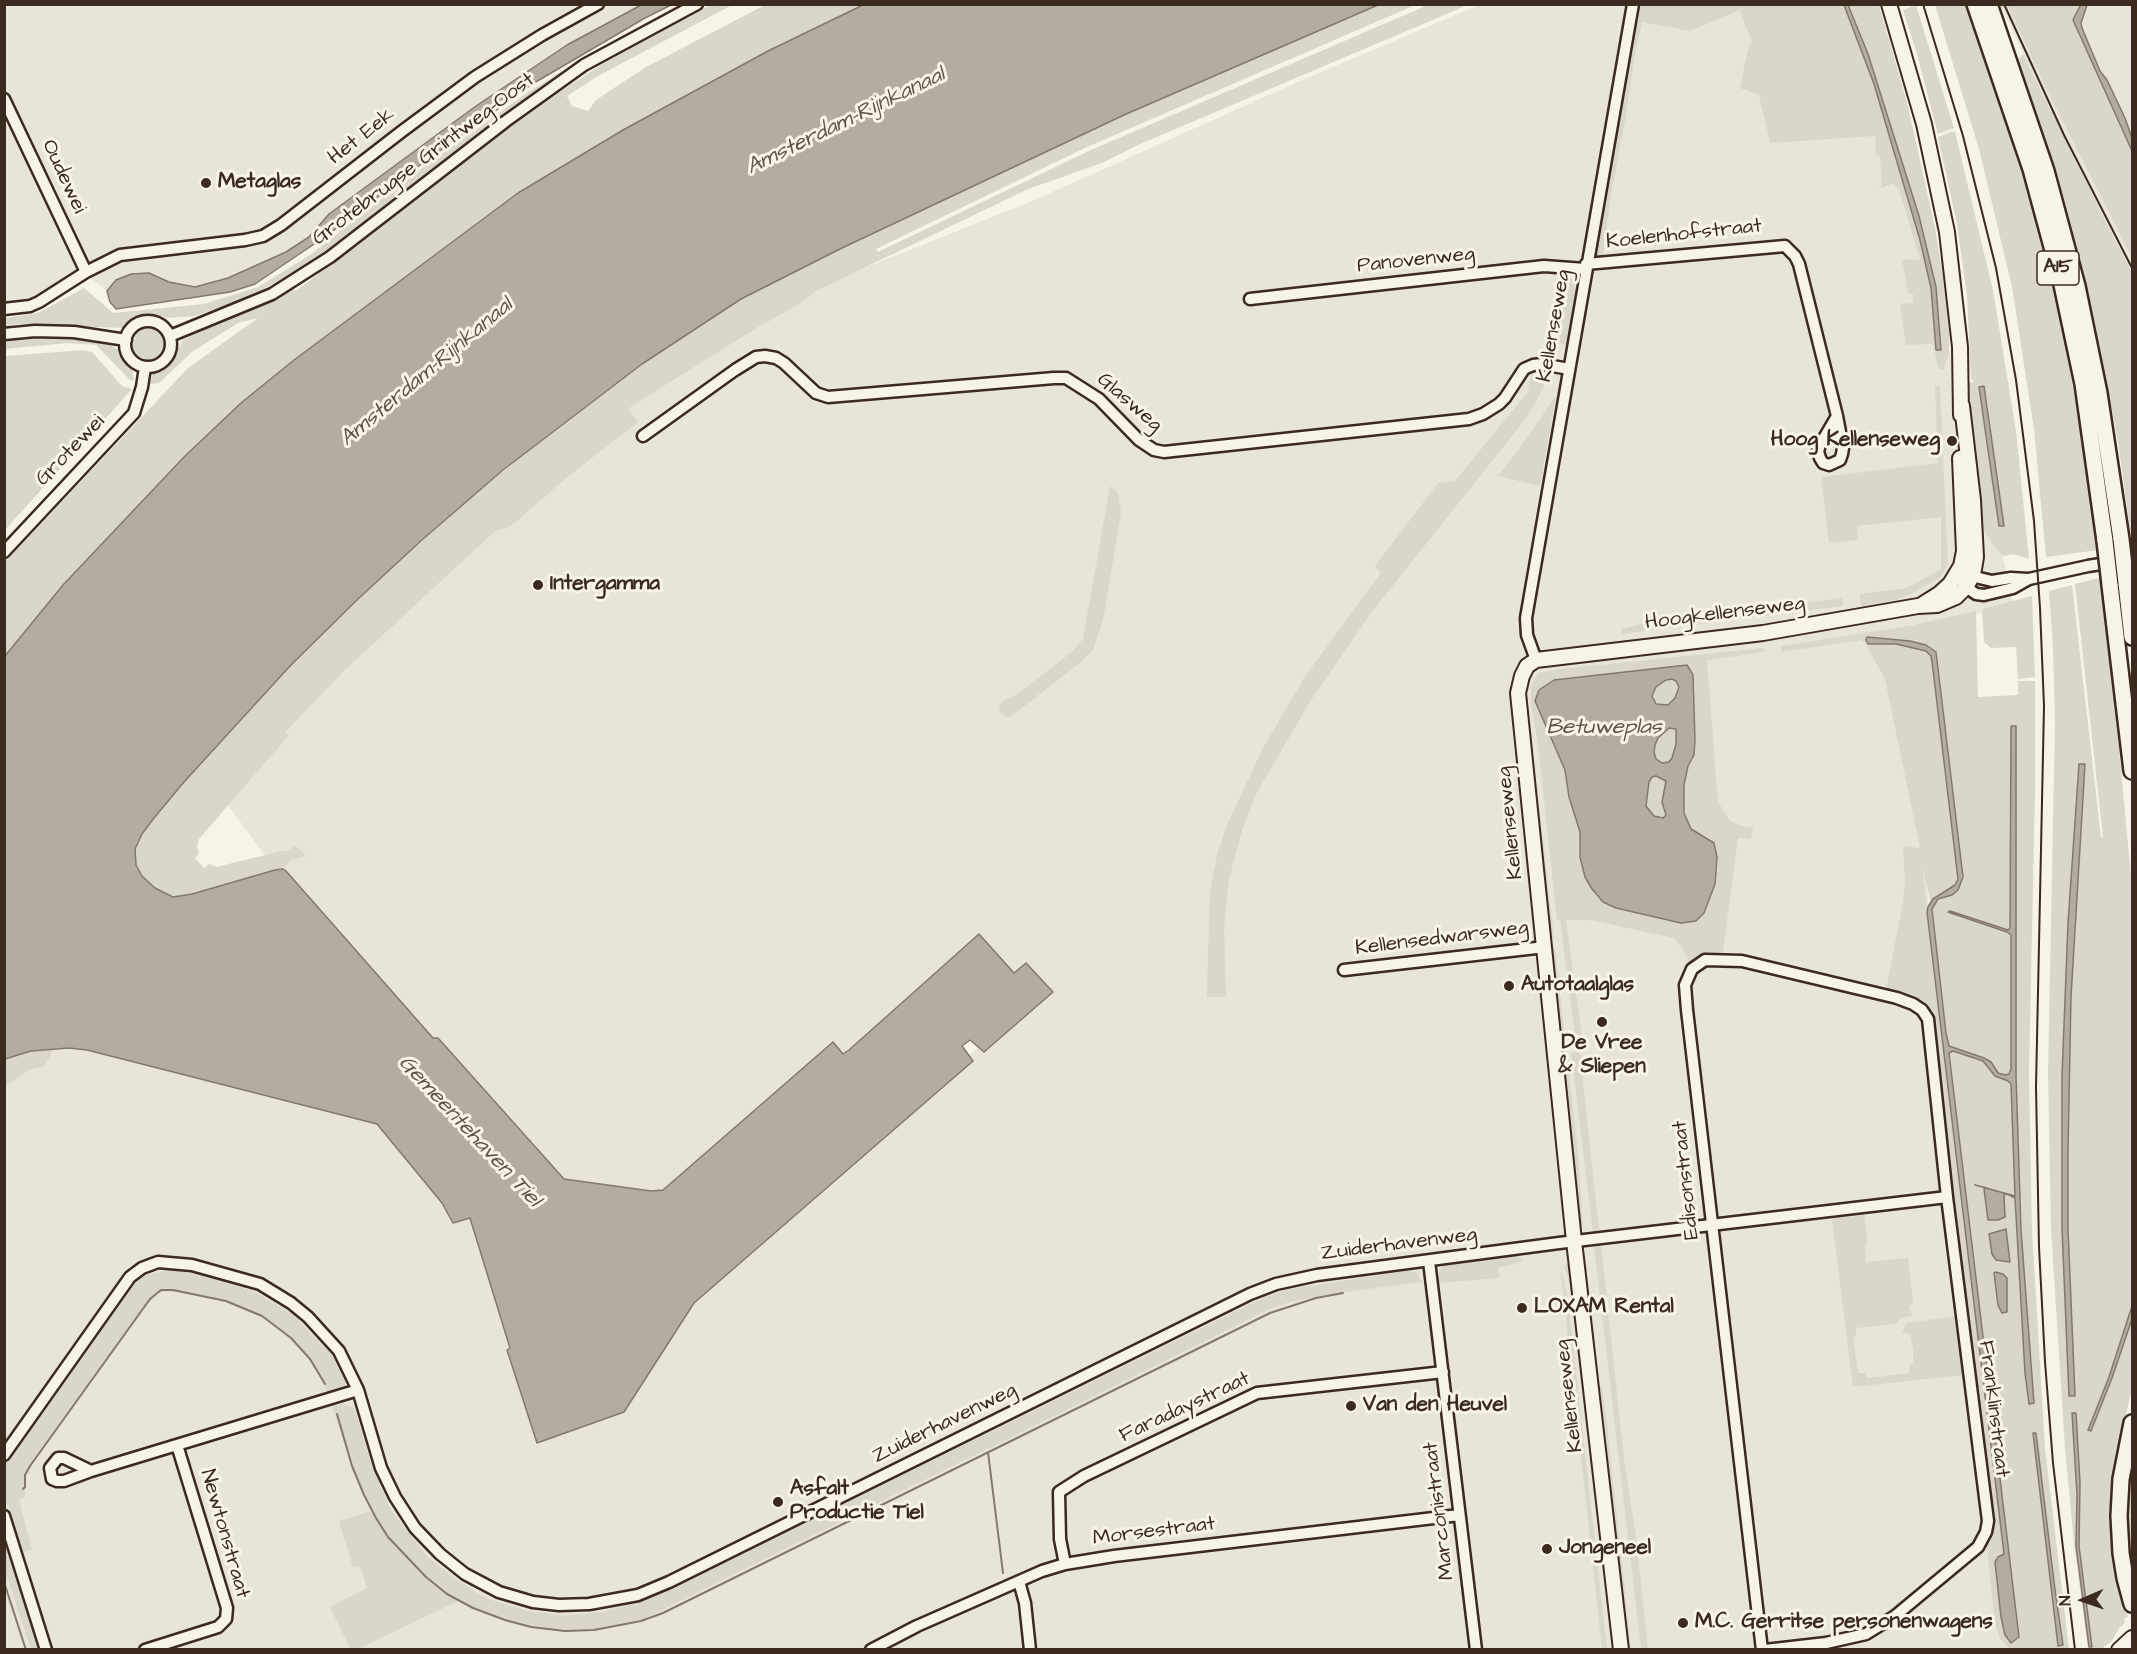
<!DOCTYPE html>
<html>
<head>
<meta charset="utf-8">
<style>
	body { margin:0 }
	#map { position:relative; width:2137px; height:1654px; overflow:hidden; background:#f7f3e8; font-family:"Architects Daughter",sans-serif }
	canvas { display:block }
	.frame { position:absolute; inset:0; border:6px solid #3b2a1e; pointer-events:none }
	.north { position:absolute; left:2053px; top:1570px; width:60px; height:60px; -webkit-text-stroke:4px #f7f3e8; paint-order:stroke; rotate:268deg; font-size:16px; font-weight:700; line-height:24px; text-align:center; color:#3b2a1e }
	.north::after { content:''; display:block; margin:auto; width:21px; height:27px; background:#3b2a1e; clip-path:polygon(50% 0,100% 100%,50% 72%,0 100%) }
</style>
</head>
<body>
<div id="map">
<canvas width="2137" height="1654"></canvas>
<div class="frame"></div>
<div class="north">N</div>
</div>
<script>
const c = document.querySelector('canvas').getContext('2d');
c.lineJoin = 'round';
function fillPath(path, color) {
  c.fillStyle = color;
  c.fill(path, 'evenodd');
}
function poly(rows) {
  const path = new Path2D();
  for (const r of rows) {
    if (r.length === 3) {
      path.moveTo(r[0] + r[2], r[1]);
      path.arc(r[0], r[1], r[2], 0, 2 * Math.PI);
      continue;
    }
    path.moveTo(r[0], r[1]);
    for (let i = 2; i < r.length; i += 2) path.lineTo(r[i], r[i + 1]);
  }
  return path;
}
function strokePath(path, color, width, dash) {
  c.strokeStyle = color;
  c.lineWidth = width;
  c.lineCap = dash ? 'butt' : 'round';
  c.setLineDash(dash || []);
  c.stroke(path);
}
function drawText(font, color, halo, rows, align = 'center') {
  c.font = font + ' "Architects Daughter",sans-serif';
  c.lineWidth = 6;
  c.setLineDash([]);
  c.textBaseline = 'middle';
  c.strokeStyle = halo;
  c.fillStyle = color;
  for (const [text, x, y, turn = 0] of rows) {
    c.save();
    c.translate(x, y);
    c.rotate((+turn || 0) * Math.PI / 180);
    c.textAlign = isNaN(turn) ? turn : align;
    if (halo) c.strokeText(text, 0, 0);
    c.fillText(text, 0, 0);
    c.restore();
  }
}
fillPath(poly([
	[5,5,659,5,606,31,269,270,213,290,107,291,89,277,39,308,27,312,5,315],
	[1479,5,1795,5,1891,156,1981,456,2014,607,1870,635,1891,668,1923,855,2017,1636,2025,1649,5,1649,4,1039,21,1029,371,1111,688,1296,1042,993,846,1067,663,1197,560,1183,283,880,210,781,585,426,799,294,1030,202,1300,81],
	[2000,5,2007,5,2045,87,2132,258,2132,272,2039,87],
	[2085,5,2132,5,2132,146,2080,29]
]), '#e9e4d9');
fillPath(poly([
	[1412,4,1413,6,1087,147,876,249,878,252,1091,150,1428,5,1468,5,1140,144,1102,163,1028,189,814,292,798,305,758,327,638,402,628,409,638,422,566,478,519,519,509,527,495,531,345,670,285,732,289,735,199,839,197,846,199,853,195,858,204,868,209,864,216,867,282,851,287,851,295,845,306,856,291,860,283,869,180,897,166,894,155,888,142,876,135,860,135,849,142,834,184,782,290,666,358,599,470,498,555,429,642,364,729,306,766,285,1029,158,1124,115,1378,5],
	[681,5,690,5,525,102,294,274,233,303,195,316,167,318,155,314,124,328,21,324,5,326,5,318,38,313,84,288,113,313,204,304,258,287,310,255,414,174,528,92,602,47],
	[710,5,732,5,598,76,567,96,572,106,588,111,596,100,646,67,765,5,863,5,768,51,623,130,519,193,294,360,241,403,185,456,63,585,5,656,5,562,188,368,258,318,238,323,192,352,159,383,150,384,153,372,169,364,183,340,292,287,296,291,532,110,604,63],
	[1636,5,1879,5,1907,102,1935,228,1943,278,1949,333,1949,353,1944,369,1941,370,1938,367,1933,344,1906,345,1900,304,1913,303,1913,294,1908,293,1902,259,1920,260,1899,189,1893,183,1884,187,1874,187,1882,186,1880,156,1876,155,1875,136,1770,143,1759,95,1740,88,1748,49,1752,42,1740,10,1690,31,1642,22,1634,60,1626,115,1610,201,1603,256,1595,255],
	[1916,5,1954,128,1938,134,1917,54,1903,10],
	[1935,5,1965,5,1992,77,2025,182,2050,272,2068,356,2099,550,2046,557,2034,429,2012,287,1979,149],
	[2007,5,2081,5,2073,21,2132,151,2132,258,2045,87],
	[2023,54,2103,216,2132,272,2132,544,2118,442,2091,305,2057,173,2017,60],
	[1951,132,1955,132,1993,290,2016,431,2029,559,2013,554,2004,556,1996,549,1981,526,1980,499,1974,475,1967,390,1967,383,1974,382,1971,378,1967,295,1957,224,1938,137],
	[1984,386,1988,405,2000,526,1979,387],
	[1566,273,1571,276,1576,290,1567,345,1547,343,1558,306,1562,274],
	[147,328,156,330,164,337,165,349,159,358,148,360,136,355,132,347,137,332],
	[54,337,90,340,112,346,123,353,132,368,134,380,130,380,96,345,67,343,5,349,5,341],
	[84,350,92,352,122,386,132,389,5,530,5,356],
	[1538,374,1548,376,1536,402,1524,421,1371,613,1309,703,1256,794,1243,827,1229,879,1224,929,1226,997,1207,997,1209,913,1211,885,1218,851,1227,825,1263,748,1306,675,1381,573,1375,566,1438,483,1455,481,1528,392,1529,381,1532,375],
	[1935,386,1940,386,1948,565,1939,578,1915,592,1896,600,1861,606,1860,594,1907,588,1941,569,1941,517,1857,526,1858,540,1829,543,1821,477,1938,463],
	[1556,396,1540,486,1498,476,1517,452],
	[1110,486,1118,493,1121,513,1103,620,1093,650,1080,663,1010,717,1006,717,1000,712,999,706,1002,702,1017,694,1072,652,1083,639],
	[2102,577,2104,589,2132,887,2132,1387,2118,1451,2110,1519,2114,1564,2128,1616,2124,1619,2125,1623,2119,1628,2112,1641,2101,1649,2088,1649,2074,1544,2065,1448,2051,1229,2048,1073,2055,721,2053,648,2049,591,2072,585,2101,837,2103,837,2075,584],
	[2032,596,2035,677,2018,679,2016,647,1991,648,1984,642,1982,609],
	[1842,598,1843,606,1622,634,1621,629,1649,622],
	[1976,611,1978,697,2018,695,2018,681,2035,681,2035,793,2029,1073,2032,1230,2045,1448,2069,1649,2010,1649,2000,1639,1995,1623,1929,1015,1886,991,1903,902,1905,883,1903,846,1920,848,1885,679,1865,643,1861,640,1781,652,1781,646,1909,626],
	[1922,864,1932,909,2019,1636,2008,1640,2003,1630,2001,1555,2004,1554],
	[1763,648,1764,652,1707,660,1718,802,1730,821,1742,826,1753,828,1751,839,1738,838,1722,959,1692,967,1681,946,1674,938,1590,920,1566,920,1584,1051,1580,1052,1599,1231,1593,1232,1571,1053,1577,1051,1560,920,1557,920,1537,737,1531,705,1531,686,1538,673,1561,669],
	[1693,675,1694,755,1688,766,1684,785,1683,808,1686,820,1691,829,1703,835,1715,884,1704,913,1699,920,1681,923,1616,908,1600,900,1592,889,1585,877,1578,848,1580,832,1569,797,1565,770,1535,701],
	[1672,679,1676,681,1679,687,1675,698,1668,705,1655,704,1652,696,1656,687,1666,680],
	[1669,728,1676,729,1676,744,1672,758,1669,762,1662,763,1656,759,1654,752,1655,745,1658,738],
	[1529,732,1531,732,1554,939,1548,940,1547,926,1550,925],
	[1656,776,1666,781,1663,796,1666,815,1663,818,1654,816,1646,806,1649,782,1652,777],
	[1549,949,1555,949,1578,1153,1583,1227,1578,1220],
	[53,1049,50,1057,43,1067,31,1069,5,1086,5,1059,31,1051],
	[1864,1215,1867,1238,1867,1243,1865,1244,1866,1262,1908,1258,1913,1303,1909,1306,1912,1316,1901,1318,1895,1324,1856,1328,1856,1334,1853,1337,1858,1373,1866,1373,1867,1378,1909,1373,1909,1365,1913,1364,1913,1350,1910,1334,1902,1332,1907,1323,1956,1316,1963,1375,1853,1387,1832,1219],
	[1601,1244,1624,1459,1636,1537,1648,1649,1641,1649,1594,1246],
	[1585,1253,1600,1386,1602,1386,1606,1416,1631,1647,1629,1649,1605,1451,1607,1450,1607,1446,1602,1401,1600,1388,1596,1389,1582,1264],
	[1518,1255,1523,1262,1498,1268,1499,1278,1438,1283,1440,1270,1444,1266],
	[1560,1264,1568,1299,1607,1649,1602,1649],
	[1564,1264,1569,1265,1572,1280,1614,1631,1614,1649,1612,1649,1569,1281],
	[170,1270,204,1275,255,1292,292,1314,335,1358,346,1383,344,1389,339,1394,330,1398,319,1373,300,1347,273,1323,255,1312,209,1297,168,1291,159,1293,149,1303,119,1341,31,1465,26,1476,25,1497,19,1500,32,1550,23,1552,8,1504,5,1505,5,1466,132,1284,143,1276],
	[1406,1271,1417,1272,1422,1282,1337,1293,1290,1302,1270,1309,644,1619,597,1630,540,1629,515,1624,484,1613,458,1601,358,1649,351,1650,330,1607,367,1588,360,1566,353,1568,339,1521,371,1511,356,1477,332,1406,343,1404,354,1408,368,1453,390,1509,427,1556,457,1580,479,1594,495,1601,532,1612,567,1615,602,1612,654,1596,679,1585,1265,1297,1291,1289],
	[2132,1435,2132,1581,2128,1560,2124,1517],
	[8,1546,40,1649,31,1649,5,1571,4,1547]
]), '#dbd6cb');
const water = poly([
	[643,4,671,5,645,18,534,83,419,166,329,234,255,284,230,292,116,309,110,302,107,291,116,280,131,274,149,273,169,282,195,287,228,278,286,252,309,237,329,214,476,106,567,45,643,4],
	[2081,4,2087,5,2081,23,2082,28,2100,71,2107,80,2125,118,2132,138,2132,151,2073,20,2081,4],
	[863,5,1378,5,1124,115,842,248,741,299,642,364,503,470,422,540,358,599,290,666,184,782,154,818,142,834,135,849,136,865,142,876,155,888,173,897,192,894,275,870,283,869,286,871,433,1038,438,1038,564,1179,651,1191,663,1190,833,1042,843,1054,849,1050,979,934,1014,973,1026,963,1053,992,984,1052,970,1040,962,1046,973,1061,694,1303,624,1412,537,1443,507,1350,510,1348,470,1218,453,1223,442,1203,377,1124,87,1050,69,1048,31,1051,5,1059,5,656,63,585,185,456,241,403,294,360,518,193,623,130,768,51,863,5],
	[1844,5,1848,5,1868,54,1919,216,1936,287,1941,350,1936,350,1931,288,1920,240,1874,84,1844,5],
	[1984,386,2004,526,1999,526,1979,387,1984,386],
	[1867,637,1910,641,1926,645,1936,652,1963,877,1958,890,1952,895,1938,899,1932,909,1946,1033,1949,1046,1984,1058,1991,1062,1998,1073,2005,1075,2009,1074,2011,1069,2011,935,2007,932,1948,912,1950,911,2008,930,2010,928,2011,726,2016,726,2016,1076,2021,1230,2034,1403,2029,1404,2025,1373,2015,1198,2007,1194,2004,1195,2005,1217,1998,1220,1988,1220,1984,1189,1987,1188,1975,1185,2015,1196,2011,1084,2008,1081,1995,1076,1983,1061,1953,1051,1949,1053,2019,1637,2011,1643,2005,1635,2001,1617,1995,1562,1998,1557,2004,1554,1927,912,1928,907,1933,899,1955,885,1958,879,1932,661,1931,656,1926,651,1896,644,1868,644,1866,640,1867,637],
	[1687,665,1693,675,1695,740,1694,755,1688,766,1684,785,1684,813,1691,829,1714,843,1717,857,1715,884,1704,913,1696,921,1681,923,1616,908,1603,902,1592,889,1585,877,1580,857,1580,832,1569,797,1565,770,1535,701,1539,690,1554,680,1687,665],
	[1672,679,1676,681,1679,687,1675,698,1668,705,1656,704,1652,696,1656,687,1666,680,1672,679],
	[1669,728,1676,729,1676,744,1672,758,1669,762,1662,763,1656,759,1654,752,1655,745,1658,738,1669,728],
	[1656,776,1666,781,1662,802,1666,815,1663,818,1654,816,1646,806,1649,782,1652,777,1656,776],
	[2079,764,2085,764,2071,997,2068,1152,2068,1229,2075,1396,2069,1396,2062,1228,2062,1076,2068,923,2079,764],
	[2006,1229,2010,1262,1996,1260,1992,1254,1989,1234,2006,1229],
	[1995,1272,2003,1274,2007,1278,2007,1312,2002,1313,1998,1305,1994,1273,1995,1272],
	[2132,1306,2132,1319,2112,1378,2091,1431,2088,1430,2109,1377,2132,1306],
	[2072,1413,2076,1413,2080,1483,2079,1546,2092,1647,2089,1647,2076,1546,2077,1495,2072,1413],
	[2033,1433,2036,1433,2055,1590,2063,1645,2058,1646,2033,1433]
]);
fillPath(water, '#b4aca0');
strokePath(water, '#84786c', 1.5);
strokePath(poly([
	[337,1414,352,1466,364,1495,376,1518,388,1537,426,1577,447,1594,473,1608,505,1620,531,1627,565,1631,594,1630,641,1621,663,1613,1270,1313,1316,1298,1343,1293],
	[988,1452,1003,1573],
	[23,1489,25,1487,25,1475,30,1466,150,1299,161,1290,173,1290,226,1301,262,1316,291,1338,310,1359,325,1384],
	[4,1582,26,1650]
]), '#84786c', 2);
const minor = poly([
	[4,99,86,272],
	[1586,264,1785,246,1795,256,1799,264,1837,416,1843,448,1842,454,1840,460,1829,465,1823,463,1820,458,1818,451,1820,445,1837,416],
	[1250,299,1544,266,1585,269],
	[4,309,30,306,39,302,86,272,120,255,245,240,263,236,281,225,401,132,475,77,542,35,598,4],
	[148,344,23],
	[4,334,35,331,74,332,126,340],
	[170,336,272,294,330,257,506,121,584,65,697,4],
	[643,436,735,370,756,357,765,356,776,358,784,363,816,393,828,397,1054,378,1066,378,1099,399,1139,440,1154,450,1164,452,1469,419,1483,414,1499,404,1505,398,1524,369,1533,365,1542,364,1569,369],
	[4,552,134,413,142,387,145,367],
	[1957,575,1966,587,1976,594,1984,595,2013,588,2029,579,2088,566,2132,559],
	[1967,575,1992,581,2011,578,2028,579],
	[1536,660,1527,635,1526,618,1633,4],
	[1344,970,1545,947],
	[1429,1261,1476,1650],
	[4,1455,130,1277,142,1268,158,1262,192,1265,260,1284,291,1303,308,1317,339,1351,358,1390,381,1468,395,1497,415,1528,440,1554,465,1574,499,1592,533,1602,559,1605,589,1604,638,1595,669,1582,1250,1294,1276,1284,1317,1275,1559,1243,1947,1197],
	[91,1471,64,1481,57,1481,52,1479,50,1468,58,1458,64,1458,91,1471,358,1390],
	[4,1516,46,1650],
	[1065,1564,1060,1539,1059,1492,1084,1476,1257,1393,1443,1372],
	[1017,1582,1020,1585,1025,1603,1030,1650],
	[145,1650,218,1627,226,1619,227,1608,177,1445],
	[871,1650,917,1626,1042,1571,1065,1564,1114,1556,1459,1515],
	[1762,1650,1687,1010,1685,985,1692,969,1705,960,1742,961,1897,998,1913,1004,1922,1010,1928,1019,1947,1197,1988,1521,1986,1532,1978,1547,1895,1616,1866,1634,1826,1643,1765,1650]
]);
const major = poly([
	[1889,4,1924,124,1947,232,1960,347,1961,415],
	[1923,604,1939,594,1950,584,1961,566,1964,551,1960,458],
	[1621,1650,1574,1241,1518,693,1522,676,1527,666,1536,660,1763,633,1918,606,1937,605,1956,597,1966,587,1973,575,1976,557,1973,500,1962,406],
	[2119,1650,2132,1638]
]);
const highway = poly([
	[1975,4,2031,169,2061,280,2083,384,2105,541],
	[1989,4,2046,171,2077,286,2099,393,2121,539],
	[2126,583,2132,637],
	[2110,585,2132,771],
	[2132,1423,2121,1479,2119,1516,2121,1553,2125,1578,2132,1604]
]);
strokePath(minor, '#3b2a1e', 15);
strokePath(major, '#3b2a1e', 18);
strokePath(highway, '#3b2a1e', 20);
strokePath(minor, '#f7f3e8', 10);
strokePath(major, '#f7f3e8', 14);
strokePath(highway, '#f7f3e8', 15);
strokePath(poly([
	[1923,4,1963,136,1996,268,2016,380,2034,521,2040,608,2044,706,2036,1087,2039,1247,2045,1362,2053,1463,2075,1650],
	[2004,4,2064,135,2132,268]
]), '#3b2a1e', 2);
const highwayBridge = poly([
	[2121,539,2126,583],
	[2105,541,2110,585]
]);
strokePath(highwayBridge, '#3b2a1e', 20, []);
strokePath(highwayBridge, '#f7f3e8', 15);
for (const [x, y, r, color] of [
	[206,183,6,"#3b2a1e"],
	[1952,441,6,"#3b2a1e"],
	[538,585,6,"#3b2a1e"],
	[1509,986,6,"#3b2a1e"],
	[1602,1022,6,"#3b2a1e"],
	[1522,1308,6,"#3b2a1e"],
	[1351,1406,6,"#3b2a1e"],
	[778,1502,6,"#3b2a1e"],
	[1547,1549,6,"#3b2a1e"],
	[1683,1623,6,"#3b2a1e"]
]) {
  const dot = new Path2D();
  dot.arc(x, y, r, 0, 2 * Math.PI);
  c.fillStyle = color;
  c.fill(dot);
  strokePath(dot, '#f7f3e8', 2);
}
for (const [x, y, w] of [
	[2058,268,42]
]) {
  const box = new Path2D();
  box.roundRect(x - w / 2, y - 17, w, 34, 4.5);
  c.fillStyle = '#f7f3e8';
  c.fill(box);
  strokePath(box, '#3b2a1e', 1.5);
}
drawText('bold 20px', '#3b2a1e', null, [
	["A15",2058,268]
]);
drawText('21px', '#3b2a1e', '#f7f3e8', [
	["Het Eek",362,137,-38],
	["Grotebrugse Grintweg-Oost",424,160,-37],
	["Oudewei",63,177,65],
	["Koelenhofstraat",1684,235,-6],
	["Panovenweg",1416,261,-6],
	["Kellenseweg",1555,326,-80],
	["Glasweg",1129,403,41],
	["Grotewei",71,451,-46],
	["Hoogkellenseweg",1725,614,-7],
	["Kellenseweg",1511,823,-96],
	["Kellensedwarsweg",1442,939,-7],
	["Edisonstraat",1687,1180,-96],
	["Zuiderhavenweg",1399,1245,-7],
	["Kellenseweg",1570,1396,-97],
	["Faradaystraat",1185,1408,-25],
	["Franklinstraat",1993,1409,83],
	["Zuiderhavenweg",945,1424,-26],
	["Marconistraat",1440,1511,-97],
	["Morsestraat",1154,1532,-7],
	["Newtonstraat",224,1534,74]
]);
drawText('bold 21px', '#3b2a1e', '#f7f3e8', [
	["Metaglas",218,183],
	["Hoog Kellenseweg",1940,441,"right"],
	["Intergamma",550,585],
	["Autotaalglas",1521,986],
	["De Vree",1602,1044,"center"],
	["& Sliepen",1602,1068,"center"],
	["LOXAM Rental",1534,1308],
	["Van den Heuvel",1363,1406],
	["Asfalt",790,1490],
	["Productie Tiel",790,1514],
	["Jongeneel",1559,1549],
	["M.C. Gerritse personenwagens",1695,1623]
], 'left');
drawText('italic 22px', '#5f5145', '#f7f3e8', [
	["Amsterdam-Rijnkanaal",846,122,-26],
	["Amsterdam-Rijnkanaal",427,373,-40],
	["Betuweplas",1604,728],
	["Gemeentehaven Tiel",469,1132,47]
]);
</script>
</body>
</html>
